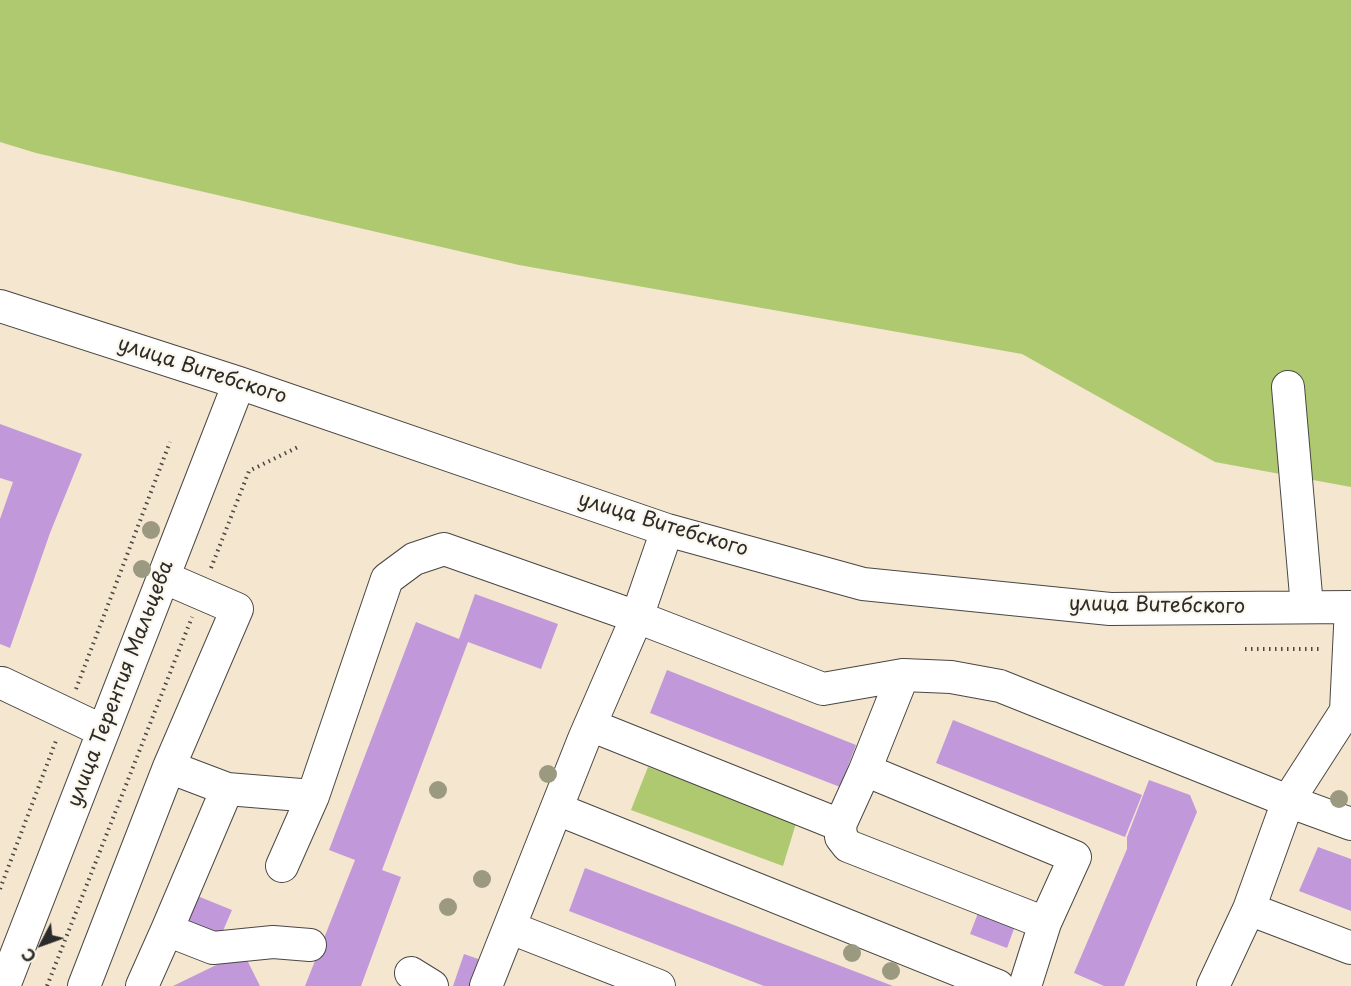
<!DOCTYPE html>
<html>
<head>
<meta charset="utf-8">
<style>
	body { margin:0 }
	#map { position:relative; width:1351px; height:986px; overflow:hidden; background:#f5e6cf; font-family:"Playpen Sans",sans-serif }
	canvas { display:block }
	.north { position:absolute; left:12px; top:914px; width:60px; height:60px; -webkit-text-stroke:4px #fbf7ec; paint-order:stroke; rotate:229deg; font-size:16px; font-weight:700; line-height:24px; text-align:center; color:#2b2b2b }
	.north::after { content:''; display:block; margin:auto; width:21px; height:27px; background:#2b2b2b; clip-path:polygon(50% 0,100% 100%,50% 72%,0 100%) }
</style>
</head>
<body>
<div id="map">
<canvas width="1351" height="986"></canvas>
<div class="north">С</div>
</div>
<script>
const c = document.querySelector('canvas').getContext('2d');
c.lineJoin = 'round';
function fillPath(path, color) {
  c.fillStyle = color;
  c.fill(path, 'evenodd');
}
function poly(rows) {
  const path = new Path2D();
  for (const r of rows) {
    path.moveTo(r[0], r[1]);
    for (let i = 2; i < r.length; i += 2) path.lineTo(r[i], r[i + 1]);
  }
  return path;
}
function strokePath(path, color, width, dash) {
  c.strokeStyle = color;
  c.lineWidth = width;
  c.lineCap = dash ? 'butt' : 'round';
  c.setLineDash(dash || []);
  c.stroke(path);
}
function drawText(font, color, halo, rows, align = 'center') {
  c.font = font + ' "Playpen Sans",sans-serif';
  c.lineWidth = 4.5;
  c.setLineDash([]);
  c.textBaseline = 'middle';
  c.strokeStyle = halo;
  c.fillStyle = color;
  for (const [text, x, y, turn = 0] of rows) {
    c.save();
    c.translate(x, y);
    c.rotate((+turn || 0) * Math.PI / 180);
    c.textAlign = isNaN(turn) ? turn : align;
    if (halo) c.strokeText(text, 0, 0);
    c.fillText(text, 0, 0);
    c.restore();
  }
}
fillPath(poly([
	[0,0,1351,0,1351,487,1215,462,1022,354,519,265,36,153,0,142],
	[648,767,797,820,783,866,631,810]
]), '#aec96f');
fillPath(poly([
	[0,424,82,454,50,533,10,648,0,644,0,519,13,482,0,478],
	[475,594,558,624,541,669,468,642,382,870,401,877,361,986,305,986,355,860,329,850,416,622,459,639],
	[667,670,856,745,840,787,650,713],
	[953,720,1142,795,1125,837,936,763],
	[1149,780,1190,795,1197,812,1124,986,1104,986,1074,973,1127,849,1127,837],
	[1318,847,1351,859,1351,911,1299,891],
	[585,868,893,986,764,986,569,911],
	[190,893,232,910,219,940,178,923],
	[978,913,1015,926,1007,948,970,934],
	[243,952,260,986,173,986],
	[464,954,484,961,476,986,453,986]
]), '#c199da');
const minor = poly([
	[0,306,239,383,667,530,863,584,1110,609,1351,607],
	[1288,387,1307,607],
	[667,530,637,617,823,689,903,675,951,677,1000,686,1288,801,1346,711,1351,607],
	[2,683,103,731],
	[590,725,840,825,865,770,1075,857,1045,923,848,846,841,837,840,825],
	[169,767,227,789],
	[865,770,903,675],
	[557,809,998,986],
	[282,866,313,796,387,579,414,559,444,549,637,617,584,739,486,986],
	[1249,909,1288,801,1351,824],
	[511,928,659,986],
	[167,930,227,789,313,796],
	[411,973,432,986],
	[4,986,239,383],
	[84,986,169,767,237,609,163,577],
	[142,986,167,930,213,948,273,942,310,945],
	[1025,986,1045,923],
	[1213,986,1249,909,1351,948]
]);
strokePath(minor, '#494744', 34);
strokePath(poly([
	[211,568,249,471,298,447],
	[1245,649,1323,649],
	[76,689,170,442],
	[0,889,57,738],
	[47,986,192,617]
]), '#494744', 4, [1.5, 4.5]);
strokePath(minor, '#fff', 32);
c.fillStyle = '#9b9980';
for (const [x, y] of [
	[151,530],
	[142,569],
	[548,774],
	[438,790],
	[1339,799],
	[482,879],
	[448,907],
	[852,953],
	[891,971]
]) {
  c.beginPath();
  c.arc(x, y, 9, 0, 2 * Math.PI);
  c.fill();
}
drawText('20px', '#2b2b2b', '#fbf7ec', [
	["улица Витебского",202,371,18],
	["улица Витебского",663,525,17],
	["улица Витебского",1157,606,1],
	["улица Терентия Мальцева",121,684,-69]
]);
</script>
</body>
</html>
